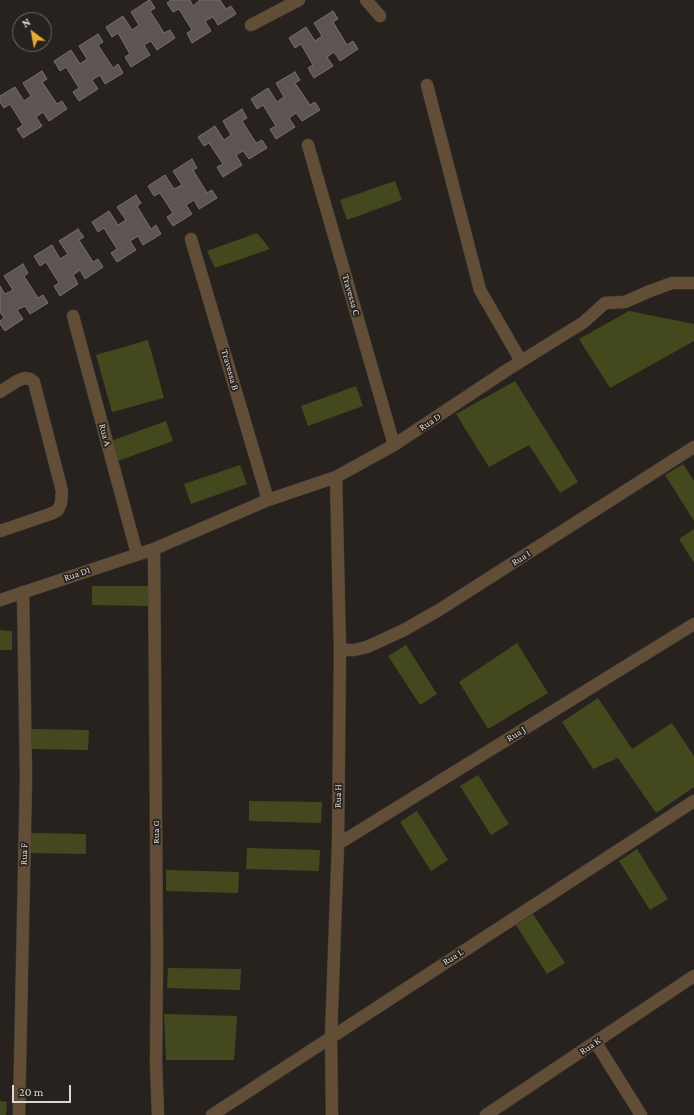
<!DOCTYPE html>
<html>
<head>
<meta charset="utf-8">
<style>
	body { margin:0 }
	#map { position:relative; width:694px; height:1115px; overflow:hidden; background:#28221e; font-family:"Crimson Pro",serif }
	canvas { display:block }
	.north { position:absolute; left:12px; top:12px; width:40px; height:40px; box-sizing:border-box; background:#28221e; border:1px solid #706a67; border-radius:50%; rotate:328deg; font-size:11px; font-weight:700; line-height:16px; text-align:center; color:#dbd7d4 }
	.north::after { content:''; display:block; margin:auto; width:14px; height:18px; background:#e3ae35; clip-path:polygon(50% 0,100% 100%,50% 72%,0 100%) }
	.scale { position:absolute; left:12px; top:1085px; width:59px; height:18px; box-sizing:border-box; border:2px solid #dbd7d4; border-top:0; padding-left:5px; font-size:12px; line-height:14px; white-space:nowrap; color:#dbd7d4; -webkit-text-stroke:3px #28221e; paint-order:stroke }
</style>
</head>
<body>
<div id="map">
<canvas width="694" height="1115"></canvas>
<div class="north">N</div>
<div class="scale">20 m</div>
</div>
<script>
const c = document.querySelector('canvas').getContext('2d');
c.lineJoin = 'round';
function fillPath(path, color) {
  c.fillStyle = color;
  c.fill(path, 'evenodd');
}
function poly(rows) {
  const path = new Path2D();
  for (const r of rows) {
    path.moveTo(r[0], r[1]);
    for (let i = 2; i < r.length; i += 2) path.lineTo(r[i], r[i + 1]);
  }
  return path;
}
function strokePath(path, color, width, dash) {
  c.strokeStyle = color;
  c.lineWidth = width;
  c.lineCap = dash ? 'butt' : 'round';
  c.setLineDash(dash || []);
  c.stroke(path);
}
function drawText(font, color, halo, rows, align = 'center') {
  c.font = font + ' "Crimson Pro",serif';
  c.lineWidth = 3.5;
  c.setLineDash([]);
  c.textBaseline = 'middle';
  c.strokeStyle = halo;
  c.fillStyle = color;
  for (const [text, x, y, turn = 0] of rows) {
    c.save();
    c.translate(x, y);
    c.rotate((+turn || 0) * Math.PI / 180);
    c.textAlign = isNaN(turn) ? turn : align;
    if (halo) c.strokeText(text, 0, 0);
    c.fillText(text, 0, 0);
    c.restore();
  }
}
fillPath(poly([
	[395,181,402,200,347,220,340,200],
	[257,233,270,249,215,268,207,251],
	[629,311,694,324,694,341,610,388,579,339],
	[148,340,164,398,112,412,96,355],
	[515,381,578,482,560,493,529,445,489,467,456,414],
	[356,386,363,406,308,426,301,406],
	[166,421,173,441,118,461,111,441],
	[683,464,694,481,694,521,665,475],
	[240,465,247,484,191,504,184,484],
	[694,529,694,563,679,539],
	[92,586,149,586,149,606,92,605],
	[0,630,12,631,12,650,0,650],
	[517,643,548,693,488,729,459,682],
	[406,645,437,694,420,705,388,656],
	[598,698,632,749,672,723,694,756,694,787,656,813,618,758,593,769,562,722],
	[32,729,89,730,88,750,32,749],
	[478,775,509,824,491,835,460,786],
	[249,801,322,802,321,823,249,821],
	[417,811,448,860,431,871,400,822],
	[30,833,86,834,86,854,29,853],
	[247,848,320,850,319,871,246,869],
	[637,849,668,899,650,910,619,861],
	[166,870,239,872,238,893,166,891],
	[533,914,565,963,547,974,516,925],
	[168,968,241,969,240,990,167,988],
	[164,1014,237,1016,234,1060,166,1060],
	[0,1101,7,1102,6,1115,0,1115]
]), '#44491d');
const building = poly([
	[149,0,150,0,155,8,150,11,164,33,170,30,175,38,157,50,151,41,144,45,150,55,131,67,125,57,130,54,118,33,112,37,106,27,123,16,132,30,139,25,131,12,149,0],
	[171,0,190,0,193,6,200,0,220,0,226,9,231,6,236,14,218,25,213,17,205,21,211,31,192,43,187,33,192,30,179,9,173,12,167,3,171,0],
	[333,11,338,19,333,22,347,45,353,41,358,49,340,61,334,52,327,57,333,66,314,78,308,68,313,65,301,44,295,48,289,38,306,27,315,41,322,36,314,23,333,11],
	[98,34,103,42,98,45,113,68,118,64,123,73,105,84,100,75,92,80,98,89,79,101,73,92,79,88,66,67,60,71,54,61,71,50,80,64,87,59,79,46,98,34],
	[42,71,47,79,42,82,57,104,62,101,67,109,49,121,43,112,36,117,42,126,23,138,17,129,23,125,10,104,4,108,0,102,0,96,15,87,24,101,31,96,23,83,42,71],
	[295,72,300,80,295,83,310,105,315,102,320,110,302,121,296,113,289,118,295,127,276,139,270,129,276,126,263,105,257,109,251,99,268,88,277,102,284,97,276,83,295,72],
	[242,109,247,118,242,121,256,143,262,140,267,148,249,159,243,151,236,155,242,165,223,177,217,167,223,164,209,143,204,146,198,137,215,126,224,140,231,135,223,121,242,109],
	[192,159,197,168,193,170,207,193,212,190,217,198,199,209,194,200,186,205,192,214,173,226,167,217,173,213,160,193,154,196,148,186,165,175,174,189,182,185,173,171,192,159],
	[136,195,141,203,137,206,151,229,156,225,161,234,143,245,138,236,130,241,136,250,117,262,111,253,117,249,104,228,98,232,92,222,109,211,118,225,126,220,117,207,136,195],
	[78,229,84,237,79,240,93,262,98,259,103,267,85,279,80,270,73,275,78,284,60,296,54,286,59,283,46,262,40,266,34,256,52,245,60,259,68,254,59,241,78,229],
	[23,264,28,273,24,276,38,298,43,295,48,303,30,314,25,306,17,310,23,319,5,331,0,324,0,321,4,318,0,312,0,286,5,294,13,290,4,276,23,264]
]);
fillPath(building, '#5c5552');
strokePath(building, '#78706d', 1);
const minor = poly([
	[366,0,380,16],
	[251,25,299,0],
	[427,85,480,290,521,361],
	[308,145,394,445],
	[191,239,268,500],
	[73,316,137,554],
	[0,392,17,381,24,378,30,379,34,382,62,491,61,503,58,510,53,513,0,531],
	[154,549,157,957,156,1062,158,1115],
	[0,600,154,549,268,500,336,477,394,445,507,370,584,322,605,303,625,302,650,291,672,283,694,283],
	[340,650,354,650,367,647,404,630,439,610,694,447],
	[338,844,694,624],
	[596,1043,641,1115],
	[19,1115,26,777,23,592],
	[212,1115,694,801],
	[332,1115,331,1037,338,844,340,650,336,477],
	[486,1115,694,976]
]);
strokePath(minor, '#453f3b', 13);
strokePath(minor, '#624e37', 12);
drawText('10px', '#dbd7d4', '#28221e', [
	["Travessa C",351,295,74],
	["Travessa B",230,370,74],
	["Rua D",430,422,-34],
	["Rua A",105,435,75],
	["Rua I",521,558,-33],
	["Rua D1",77,574,-19],
	["Rua J",516,734,-32],
	["Rua H",338,796,-89],
	["Rua G",156,832,-90],
	["Rua F",24,854,-89],
	["Rua L",453,957,-33],
	["Rua K",590,1046,-34]
]);
</script>
</body>
</html>
